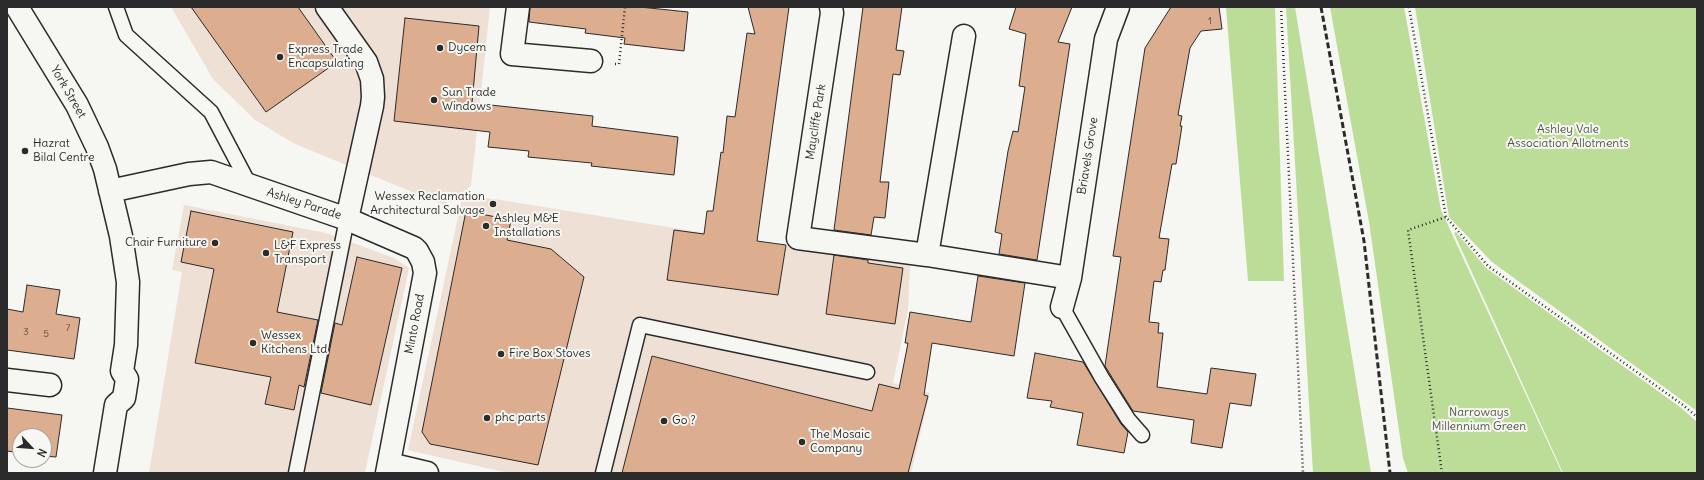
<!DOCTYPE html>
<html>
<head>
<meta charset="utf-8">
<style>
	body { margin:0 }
	#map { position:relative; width:1704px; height:480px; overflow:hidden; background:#f6f6f2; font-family:Delius,sans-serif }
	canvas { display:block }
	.frame { position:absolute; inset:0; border:8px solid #2b2b2b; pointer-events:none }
	.north { position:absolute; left:12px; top:428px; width:40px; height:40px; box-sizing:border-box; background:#f6f6f2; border:1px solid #a5a5a2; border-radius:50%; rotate:116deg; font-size:11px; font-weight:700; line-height:16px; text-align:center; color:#2b2b2b }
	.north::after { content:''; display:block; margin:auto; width:14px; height:18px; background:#2b2b2b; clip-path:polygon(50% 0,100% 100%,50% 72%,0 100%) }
</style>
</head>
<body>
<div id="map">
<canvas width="1704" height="480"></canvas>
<div class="frame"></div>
<div class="north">N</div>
</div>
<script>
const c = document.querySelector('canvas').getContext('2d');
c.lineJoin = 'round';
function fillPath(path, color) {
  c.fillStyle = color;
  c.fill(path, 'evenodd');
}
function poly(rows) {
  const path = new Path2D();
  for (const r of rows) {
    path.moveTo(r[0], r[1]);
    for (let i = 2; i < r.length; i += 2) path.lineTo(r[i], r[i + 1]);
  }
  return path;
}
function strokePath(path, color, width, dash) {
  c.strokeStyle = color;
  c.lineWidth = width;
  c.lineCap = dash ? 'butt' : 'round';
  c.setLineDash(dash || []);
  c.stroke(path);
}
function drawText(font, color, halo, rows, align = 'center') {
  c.font = font + ' Delius,sans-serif';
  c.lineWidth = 4;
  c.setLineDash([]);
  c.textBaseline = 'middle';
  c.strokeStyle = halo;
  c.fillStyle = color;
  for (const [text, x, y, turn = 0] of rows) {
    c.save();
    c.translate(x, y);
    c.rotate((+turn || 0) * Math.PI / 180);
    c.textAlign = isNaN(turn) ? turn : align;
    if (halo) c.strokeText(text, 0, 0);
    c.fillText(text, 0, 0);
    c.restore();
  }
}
fillPath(poly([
	[171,7,490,7,471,186,444,205,295,144,255,120,213,79],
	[463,194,910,266,908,309,893,383,930,393,911,473,508,473,408,450],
	[184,205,326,233,394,258,409,268,365,473,149,473,182,272,172,270]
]), '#eee0d4');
fillPath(poly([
	[1226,7,1275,7,1284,281,1248,281],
	[1286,7,1295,7,1371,473,1313,473],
	[1330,7,1404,7,1441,210,1562,473,1408,473,1403,458,1369,222],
	[1415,7,1697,7,1697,411,1492,262,1449,217],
	[1456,232,1486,268,1680,407,1697,422,1697,473,1563,473,1454,233]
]), '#bbdd97');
const building = poly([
	[191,7,298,7,337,62,266,112,191,7],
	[530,7,640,7,688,12,684,51,624,44,625,38,585,33,586,29,529,22,530,7],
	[748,7,789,7,757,241,786,245,778,295,667,280,674,230,704,234,707,211,713,211,721,152,723,153,727,116,735,117,747,33,755,34,748,7],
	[863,7,902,7,896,50,904,51,900,75,893,74,880,182,889,182,885,218,874,217,871,235,834,230,863,7],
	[1016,7,1072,7,1058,42,1070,44,1037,260,999,254,1002,234,995,232,1008,151,1013,131,1018,132,1025,87,1019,86,1026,34,1009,29,1016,7],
	[1171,7,1219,7,1222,29,1201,31,1190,48,1178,115,1182,116,1180,126,1182,126,1176,164,1172,164,1159,238,1169,239,1165,270,1163,270,1161,282,1154,281,1149,322,1159,323,1158,333,1163,333,1157,387,1207,394,1211,368,1256,374,1251,406,1230,403,1222,448,1191,443,1194,420,1133,411,1105,366,1121,257,1113,256,1145,48,1171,7],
	[405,18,479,26,472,103,593,116,592,126,678,137,674,175,591,166,592,163,528,157,529,151,488,147,490,132,394,121,405,18],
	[191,211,293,232,277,312,318,320,304,387,299,385,294,410,265,404,271,377,195,363,214,269,181,262,191,211],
	[466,211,511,220,507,240,551,249,584,277,538,465,430,444,422,432,466,211],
	[834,255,868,260,868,263,903,268,895,324,826,314,834,255],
	[357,257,402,268,371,405,321,393,335,323,342,325,357,257],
	[978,276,1025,283,1014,356,932,343,924,395,928,396,908,473,622,473,652,356,872,411,879,384,899,389,908,343,905,343,910,312,971,322,978,276],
	[27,285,60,290,56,314,80,318,74,359,7,350,7,309,23,312,27,285],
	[1035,353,1083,362,1121,424,1128,432,1124,453,1077,445,1083,413,1050,407,1052,401,1027,398,1035,353],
	[7,408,62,415,56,457,44,456,44,436,20,436,20,453,7,451,7,408]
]);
fillPath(building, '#dcad8e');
strokePath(building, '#2b2b2b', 1);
const service = poly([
	[116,7,126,35,211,112,250,186],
	[1062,307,1102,378,1128,419,1142,435],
	[296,473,347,219],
	[603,473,640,325,867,372]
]);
const minor = poly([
	[17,7,77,105,97,147,105,169,121,236,128,282,126,345,122,371,127,379,124,398,116,405,105,473],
	[327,7,366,62,372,79,373,97,372,106,347,219],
	[518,7,512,54,591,61],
	[831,7,832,13,798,238,927,255,1070,278],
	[110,191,189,174,211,172,347,219,414,248,417,251,423,262,425,273,387,473],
	[927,255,964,36],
	[1062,307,1070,278,1106,39,1118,7],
	[7,380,50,385],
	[389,464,427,473]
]);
strokePath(service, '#2b2b2b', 17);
strokePath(minor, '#2b2b2b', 25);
strokePath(poly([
	[1281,7,1303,473],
	[1409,7,1446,217,1488,266,1683,405,1697,417],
	[615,64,619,64,625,7],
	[1442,473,1408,230,1446,217]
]), '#2b2b2b', 2.5, [1, 3]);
strokePath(service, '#f6f6f2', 14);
strokePath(minor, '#f6f6f2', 22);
strokePath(poly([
	[1321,7,1364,241,1390,473]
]), '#2b2b2b', 3, [6, 3]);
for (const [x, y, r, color] of [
	[440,48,4,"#2b2b2b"],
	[280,57,4,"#2b2b2b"],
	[434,100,4,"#2b2b2b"],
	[25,151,4,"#2b2b2b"],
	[493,204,4,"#2b2b2b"],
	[486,226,4,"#2b2b2b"],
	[215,243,4,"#2b2b2b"],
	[266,253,4,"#2b2b2b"],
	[253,343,4,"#2b2b2b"],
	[501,354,4,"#2b2b2b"],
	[487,418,4,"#2b2b2b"],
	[664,421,4,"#2b2b2b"],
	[802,442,4,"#2b2b2b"]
]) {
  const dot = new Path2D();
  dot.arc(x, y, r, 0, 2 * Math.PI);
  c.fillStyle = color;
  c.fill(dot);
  strokePath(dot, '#f6f6f2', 1.5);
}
drawText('10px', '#574c44', null, [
	["1",1210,21],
	["7",68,328],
	["3",26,332],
	["5",46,334]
]);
drawText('12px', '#2b2b2b', '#f6f6f2', [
	["Dycem",448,48],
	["Express Trade",288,50],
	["Encapsulating",288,64],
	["Sun Trade",442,93],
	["Windows",442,107],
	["Hazrat",33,144],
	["Bilal Centre",33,158],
	["Wessex Reclamation",485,197,"right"],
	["Architectural Salvage",485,211,"right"],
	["Ashley M&E",494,219],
	["Installations",494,233],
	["Chair Furniture",207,243,"right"],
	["L&F Express",274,246],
	["Transport",274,260],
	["Wessex",261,336],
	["Kitchens Ltd",261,350],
	["Fire Box Stoves",509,354],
	["phc parts",495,418],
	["Go ?",672,421],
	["The Mosaic",810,435],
	["Company",810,449]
], 'left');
drawText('12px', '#2b2b2b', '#f6f6f2', [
	["York Street",68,92,60],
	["Maycliffe Park",816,122,-81],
	["Briavels Grove",1088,156,-81],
	["Ashley Parade",304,204,18],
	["Minto Road",415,324,-79]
]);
drawText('12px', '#4f5846', '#f6f6f2', [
	["Ashley Vale",1568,130],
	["Association Allotments",1568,144],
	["Narroways",1479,413],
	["Millennium Green",1479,427]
]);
</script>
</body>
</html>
